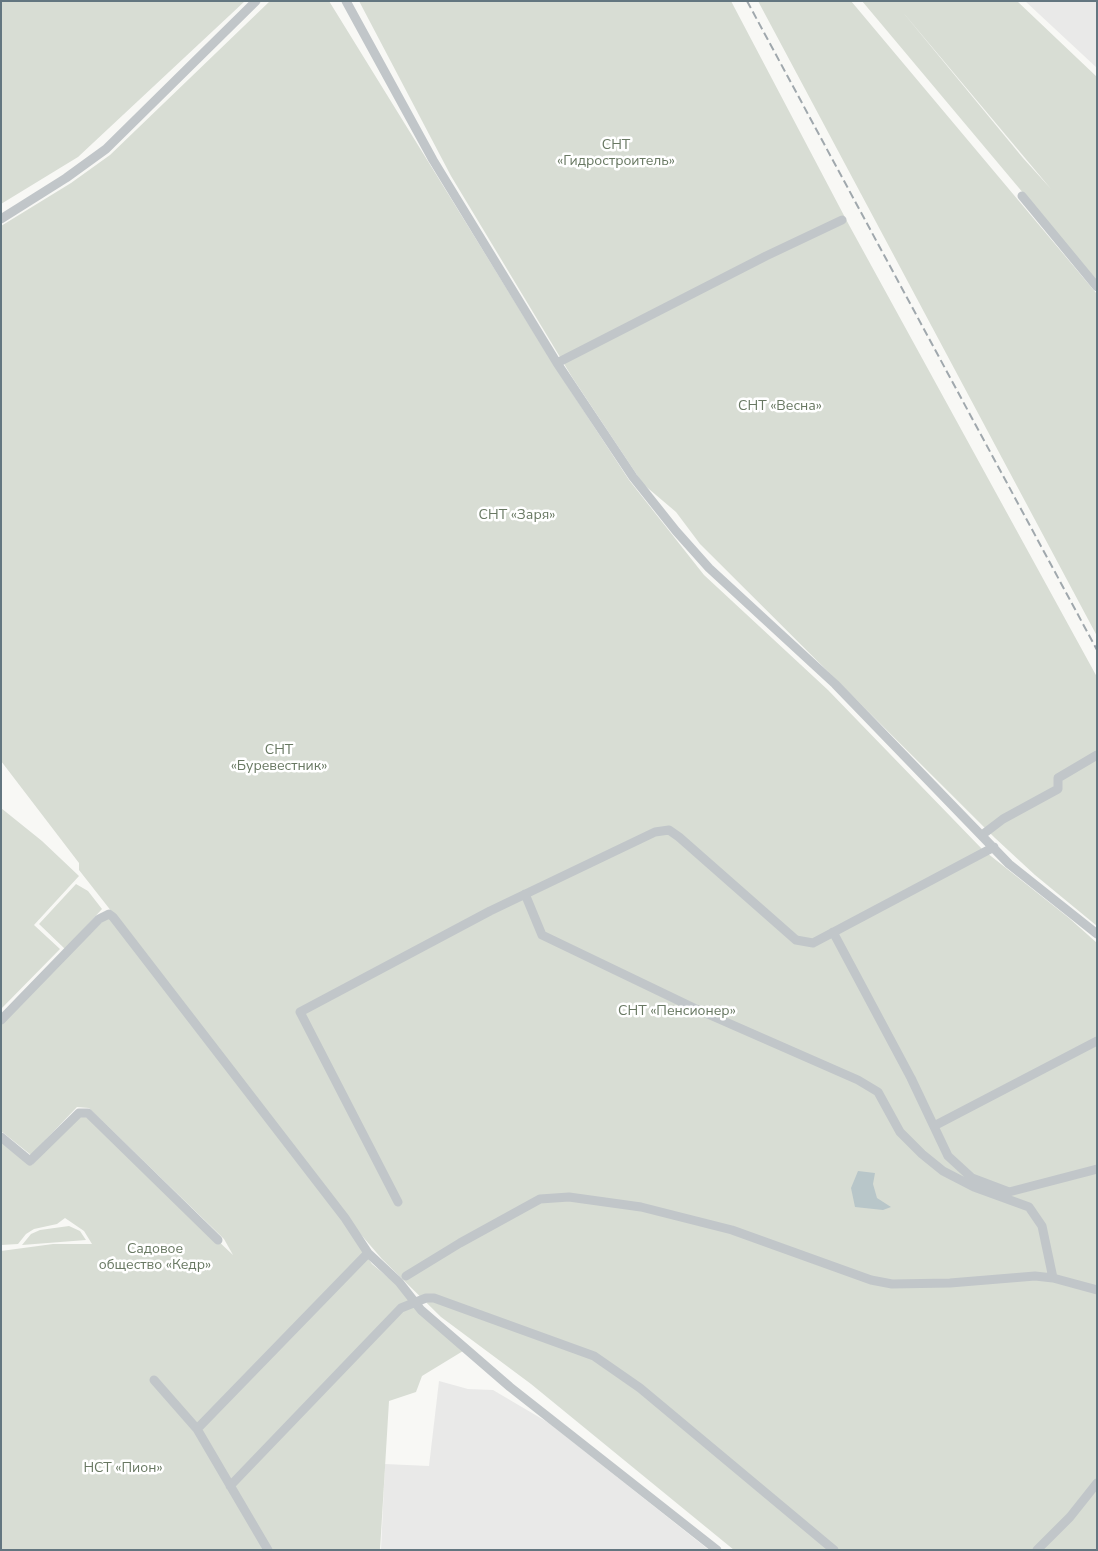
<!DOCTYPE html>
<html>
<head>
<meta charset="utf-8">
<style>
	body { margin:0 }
	#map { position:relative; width:1098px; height:1551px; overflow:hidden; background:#f8f8f5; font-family:"Nunito Sans",sans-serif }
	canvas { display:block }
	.frame { position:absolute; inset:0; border:2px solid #637680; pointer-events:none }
</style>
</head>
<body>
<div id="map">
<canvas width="1098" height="1551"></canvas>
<div class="frame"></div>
</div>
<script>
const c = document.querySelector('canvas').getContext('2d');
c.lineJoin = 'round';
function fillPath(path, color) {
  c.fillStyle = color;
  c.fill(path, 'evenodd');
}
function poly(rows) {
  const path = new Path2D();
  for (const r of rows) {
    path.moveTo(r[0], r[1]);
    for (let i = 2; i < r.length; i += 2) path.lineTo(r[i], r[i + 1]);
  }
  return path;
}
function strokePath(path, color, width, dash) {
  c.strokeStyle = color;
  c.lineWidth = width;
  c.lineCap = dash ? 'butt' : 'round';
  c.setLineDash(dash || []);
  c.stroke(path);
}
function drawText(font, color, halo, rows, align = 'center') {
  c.font = font + ' "Nunito Sans",sans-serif';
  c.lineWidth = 5;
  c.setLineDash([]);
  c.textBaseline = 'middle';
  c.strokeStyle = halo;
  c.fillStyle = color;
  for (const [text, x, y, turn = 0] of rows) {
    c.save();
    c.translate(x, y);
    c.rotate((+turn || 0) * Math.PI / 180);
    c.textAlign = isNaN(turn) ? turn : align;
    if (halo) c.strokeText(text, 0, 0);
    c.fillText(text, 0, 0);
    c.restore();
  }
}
fillPath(poly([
	[1026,1,1097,1,1097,68,1025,1],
	[439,1381,468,1389,493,1390,549,1423,709,1550,381,1550,385,1464,429,1466]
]), '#e9e9e8');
fillPath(poly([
	[1,1,245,1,78,157,1,204],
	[270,1,329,1,555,367,629,480,704,575,828,690,982,849,1069,918,1097,943,1097,1550,734,1550,531,1384,441,1317,382,1259,357,1230,228,1060,79,870,79,863,1,761,1,226,71,183,110,155],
	[359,1,731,1,849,225,1097,677,1097,926,1035,875,995,838,700,544,676,512,643,484,572,377,451,176],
	[758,1,851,1,1097,294,1097,636],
	[862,1,1017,1,1097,77,1097,281],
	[901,10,1051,189,1023,158],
	[1,808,42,841,79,876,34,925,60,949,1,1009],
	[76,884,88,891,102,909,65,949,39,924],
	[106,918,111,919,342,1219,372,1264,408,1294,463,1351,422,1376,416,1392,389,1401,380,1550,1,1550,1,1251,53,1244,92,1244,84,1231,65,1218,57,1224,34,1229,26,1234,18,1244,1,1245,1,1141,32,1165,79,1116,87,1117,233,1255,224,1239,89,1108,77,1107,31,1155,1,1131,1,1024],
	[69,1226,80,1231,86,1240,22,1245,31,1234,40,1230]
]), '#d8ddd4');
fillPath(poly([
	[858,1171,875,1173,873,1184,877,1198,891,1207,883,1210,855,1207,851,1188]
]), '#b8c6c9');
strokePath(poly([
	[346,1,433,160,557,363,633,477,676,531,709,568,835,684,1009,864,1097,934],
	[1022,196,1097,287],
	[1,219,66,178,106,149,256,1],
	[557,363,766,256,842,220],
	[982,835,1003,819,1058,789,1058,778,1097,755],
	[525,894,542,935,694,1008,858,1080,878,1092,900,1132,922,1154,943,1171,974,1187,1029,1207,1042,1226,1053,1278],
	[833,932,911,1078,948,1156,972,1178,1009,1192,1097,1169],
	[1,1020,99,919,109,914,113,917,345,1218,368,1253,399,1282,421,1310,510,1387,717,1550],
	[934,1126,1097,1041],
	[1,1137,30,1161,79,1113,88,1113,218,1240],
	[398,1202,300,1012,490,911,655,832,669,830,679,837,796,940,813,943,994,847],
	[406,1276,460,1243,540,1199,569,1197,641,1207,732,1230,871,1280,892,1284,950,1283,1035,1276,1053,1278,1097,1290],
	[154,1380,197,1429,268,1550],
	[197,1429,368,1253],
	[230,1486,401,1308,426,1298,434,1298,594,1356,640,1388,834,1550],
	[1037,1550,1070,1517,1097,1483]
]), '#c1c6c9', 9);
strokePath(poly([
	[747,1,1097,650]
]), '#a0a8ad', 2, [8, 4]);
drawText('14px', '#687862', '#fff', [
	["СНТ",616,146],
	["«Гидростроитель»",616,162],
	["СНТ «Весна»",780,407],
	["СНТ «Заря»",517,516],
	["СНТ",279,751],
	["«Буревестник»",279,767],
	["СНТ «Пенсионер»",677,1012],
	["Садовое",155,1250],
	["общество «Кедр»",155,1266],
	["НСТ «Пион»",123,1469]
]);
</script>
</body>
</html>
